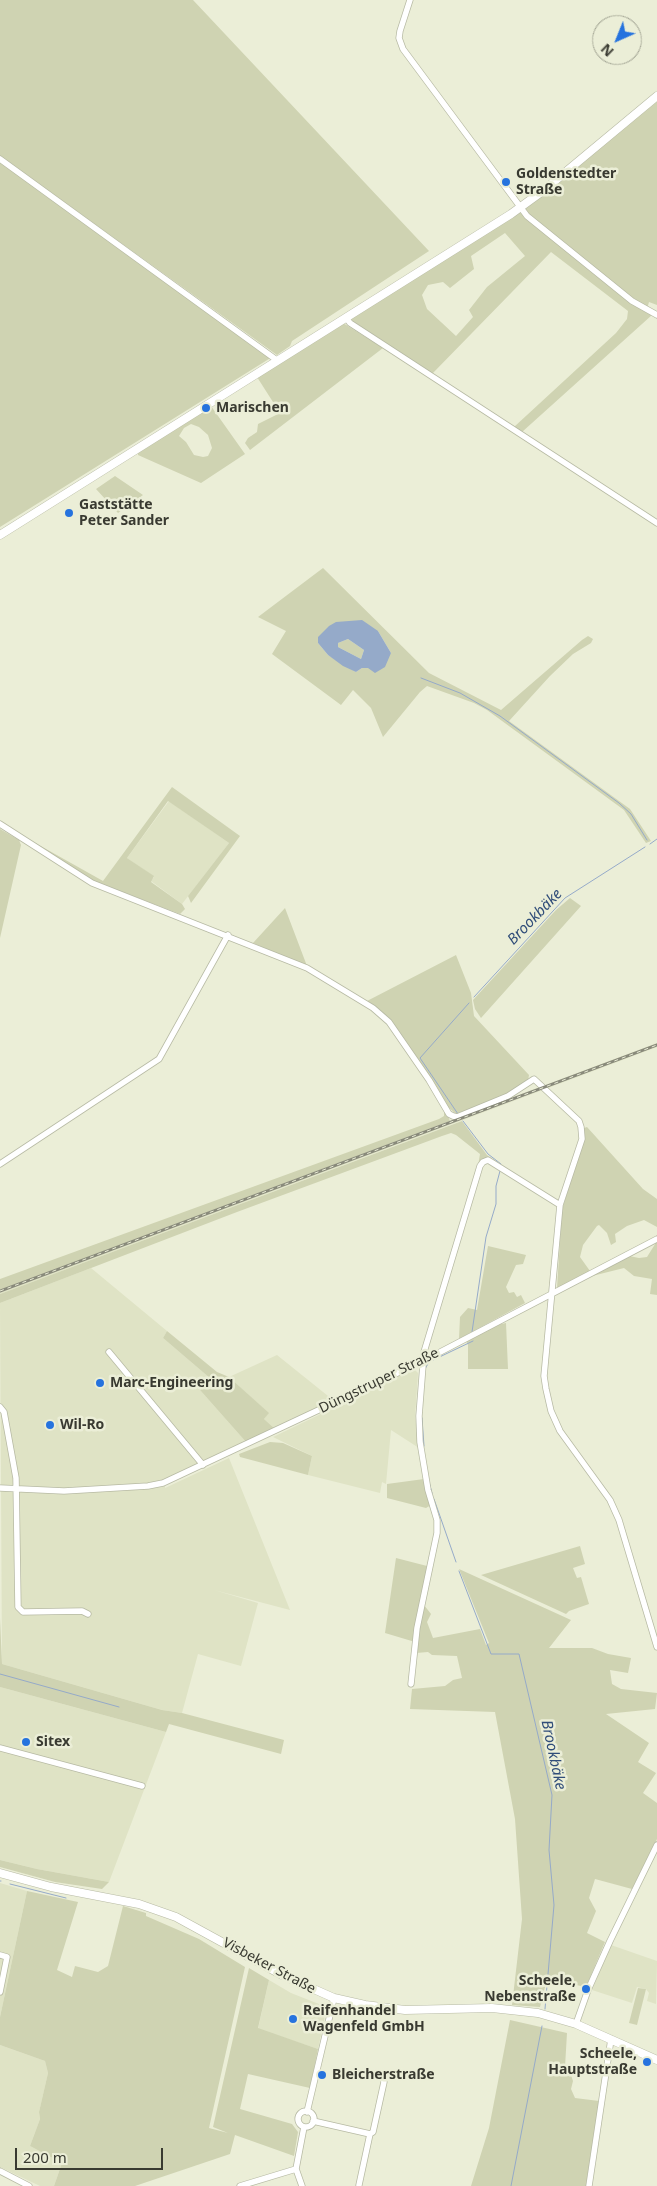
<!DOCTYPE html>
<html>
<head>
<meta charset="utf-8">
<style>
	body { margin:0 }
	#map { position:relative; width:657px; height:2186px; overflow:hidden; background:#ebeed7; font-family:"Noto Sans",sans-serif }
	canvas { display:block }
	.north { position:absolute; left:592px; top:15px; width:50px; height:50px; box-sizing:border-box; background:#ebeed7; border:1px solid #a4a695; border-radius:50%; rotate:224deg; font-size:14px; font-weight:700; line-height:20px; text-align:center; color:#393a31 }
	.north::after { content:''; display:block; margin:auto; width:18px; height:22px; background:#2673de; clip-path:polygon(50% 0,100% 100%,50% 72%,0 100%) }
	.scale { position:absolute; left:15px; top:2148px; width:148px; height:22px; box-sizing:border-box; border:2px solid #393a31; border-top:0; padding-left:6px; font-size:15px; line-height:18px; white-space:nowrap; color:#393a31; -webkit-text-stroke:4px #ebeed7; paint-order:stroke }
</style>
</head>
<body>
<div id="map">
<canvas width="657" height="2186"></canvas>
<div class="north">N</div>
<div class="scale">200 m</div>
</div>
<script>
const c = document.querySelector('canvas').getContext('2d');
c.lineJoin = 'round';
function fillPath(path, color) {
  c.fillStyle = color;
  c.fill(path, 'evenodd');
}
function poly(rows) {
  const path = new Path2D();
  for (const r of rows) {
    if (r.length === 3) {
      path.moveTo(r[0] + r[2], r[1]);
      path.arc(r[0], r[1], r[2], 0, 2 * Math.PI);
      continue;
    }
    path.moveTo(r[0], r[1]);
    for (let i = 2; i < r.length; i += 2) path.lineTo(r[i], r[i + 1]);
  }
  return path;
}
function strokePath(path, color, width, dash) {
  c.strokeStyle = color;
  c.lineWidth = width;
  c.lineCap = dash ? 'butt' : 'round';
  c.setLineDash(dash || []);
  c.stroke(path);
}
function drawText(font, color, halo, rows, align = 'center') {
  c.font = font + ' "Noto Sans",sans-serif';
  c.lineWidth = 5;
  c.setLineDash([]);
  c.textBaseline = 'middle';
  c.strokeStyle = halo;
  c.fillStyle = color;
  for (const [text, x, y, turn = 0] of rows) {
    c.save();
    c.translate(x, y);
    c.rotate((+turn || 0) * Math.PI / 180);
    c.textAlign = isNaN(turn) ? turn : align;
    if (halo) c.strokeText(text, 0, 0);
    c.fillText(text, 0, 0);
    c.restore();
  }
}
fillPath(poly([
	[169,801,229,843,182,904,151,881,154,877,127,858],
	[657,1043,657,1047,0,1294,0,1290],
	[91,1268,167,1331,163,1338,211,1379,200,1390,246,1442,165,1480,165,1488,229,1458,290,1610,214,1590,258,1603,241,1666,198,1654,182,1713,162,1710,2,1664,0,1303],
	[277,1355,333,1400,274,1428,264,1419,268,1413,229,1377],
	[414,1369,418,1373,415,1417,419,1448,391,1430,386,1484,382,1482,380,1493,308,1475,312,1456,273,1437],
	[0,1687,166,1732,109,1882,37,1869,0,1860],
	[0,1883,27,1891,0,2017],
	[611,1945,657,1961,656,2004,647,2001,649,1993,646,1989,637,1987,632,2003,592,1990],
	[269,1980,291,1993,324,2006,325,2016,318,2049,258,2029],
	[0,2045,45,2061,48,2073,39,2112,40,2119,30,2146,62,2163,54,2186,40,2186,0,2167]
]), '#dfe3c5');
fillPath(poly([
	[0,0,193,0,429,251,292,341,290,346,277,355,0,156],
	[657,101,657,305,649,302,647,309,528,215,524,208],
	[0,162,272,357,0,527],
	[520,212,630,302,652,315,522,432,514,427,616,333,627,319,628,311,551,252,432,374,355,325,351,318],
	[505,233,525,256,487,287,469,310,473,317,456,336,427,309,422,295,428,285,443,282,450,288,474,269,471,256],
	[343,323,383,348,250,450,245,443,248,438,257,432,258,424,280,413,257,377],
	[211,406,245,454,201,483,138,455,138,451],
	[191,424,199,427,208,435,212,448,208,456,203,457,194,455,186,442,179,436,184,428],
	[115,476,143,495,118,513,96,489],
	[323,568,429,673,501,710,582,640,588,636,593,639,591,643,573,654,550,676,509,721,630,809,651,841,646,843,624,810,487,710,474,703,427,686,420,692,383,737,371,708,353,690,341,705,272,654,286,631,258,617],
	[378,631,391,653,368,668,362,668,356,672,328,655,318,643],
	[348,639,364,650,361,659,338,647,338,643],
	[172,787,240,836,191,903,188,896,229,843,168,801,127,858,154,876,151,882,182,904,185,909,180,914,86,878,30,840,103,881],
	[0,829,19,840,21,845,0,938],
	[570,898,581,906,481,1018,475,1009,473,1000,556,910],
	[285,908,307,966,253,943],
	[456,955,471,993,474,1016,529,1075,528,1081,498,1099,456,1114,447,1106,388,1018,367,1001],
	[444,1112,446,1112,450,1121,0,1290,0,1279,439,1119,444,1116],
	[462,1121,487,1155,500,1165,490,1159,478,1166,480,1154,456,1135,451,1133,442,1136,237,1212,0,1303,0,1294],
	[587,1127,643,1189,657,1199,657,1227,644,1220,627,1226,615,1234,616,1242,611,1245,607,1233,599,1225,597,1226,583,1245,580,1257,590,1271,557,1288,562,1210,584,1135,584,1128],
	[657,1241,657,1295,650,1294,652,1279,634,1276,624,1268,592,1276,629,1256,639,1258,647,1257],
	[488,1246,526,1255,523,1264,516,1265,506,1287,509,1293,514,1292,517,1297,521,1295,525,1303,459,1339,460,1317,468,1308,477,1310],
	[506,1323,508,1369,468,1369,468,1345,466,1341,497,1325],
	[167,1331,217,1372,229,1377,269,1413,264,1419,274,1428,246,1442,200,1390,211,1379,163,1338],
	[270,1442,283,1443,312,1456,308,1475,240,1457,239,1454],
	[424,1479,431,1505,426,1508,387,1498,387,1484],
	[580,1546,585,1564,573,1568,577,1578,581,1577,589,1604,569,1611,566,1614,481,1575],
	[396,1558,427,1566,415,1642,385,1633],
	[459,1569,571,1620,549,1648,592,1648,608,1654,631,1658,628,1673,610,1670,612,1684,621,1689,657,1693,655,1709,606,1714,649,1743,638,1762,656,1773,643,1793,657,1803,657,1839,632,1889,595,1879,589,1898,596,1911,587,1933,605,1942,586,1987,547,1979,540,2007,512,2005,522,1919,515,1819,495,1712,410,1709,412,1689,445,1686,453,1680,462,1678,457,1656,432,1655,428,1652,416,1653,418,1629,424,1605,431,1614,427,1622,433,1638,480,1629,486,1645,489,1643],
	[0,1618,2,1664,162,1710,182,1713,284,1740,281,1754,169,1724,166,1732,0,1687],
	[0,1860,37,1869,109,1882,102,1889,55,1882,0,1867],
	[27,1891,78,1902,57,1970,72,1977,75,1966,98,1972,108,1966,123,1906,146,1913,146,1916,199,1939,245,1967,209,2128,228,2133,213,2127,249,1968,269,1980,258,2028,318,2049,310,2088,248,2074,240,2109,292,2124,298,2132,294,2156,235,2135,230,2154,135,2186,54,2186,62,2163,30,2146,40,2119,39,2112,48,2073,45,2061,0,2045,0,2017],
	[638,1988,646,1989,637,2025,629,2023],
	[510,2020,567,2033,565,2067,569,2069,573,2081,571,2089,575,2098,599,2101,586,2186,471,2186,489,2128]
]), '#cfd3b2');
fillPath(poly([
	[362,620,378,631,391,653,385,667,375,673,368,668,362,668,356,672,343,666,328,655,318,643,318,637,329,626,336,622],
	[348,639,364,650,361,659,338,647,338,643]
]), '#95aac9');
strokePath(poly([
	[421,678,460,693,500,716,619,803,631,814,647,840],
	[650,844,657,839],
	[474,997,565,898,645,847],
	[458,1114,420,1058,469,1003],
	[463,1121,488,1154,501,1164],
	[472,1332,486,1237,496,1204,496,1186,500,1171],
	[425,1369,429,1362,473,1341],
	[422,1418,424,1446],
	[429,1482,432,1493],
	[434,1499,456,1562],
	[459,1571,491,1654,519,1654,552,1795,549,1850,554,1905,545,2009],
	[0,1674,119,1707],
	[0,1881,1,1881],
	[10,1884,66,1898],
	[511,2186,542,2026]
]), '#95aac9', 1);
const street = poly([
	[410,0,400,31,399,38,403,49,527,216,632,301,657,315],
	[0,159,278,361],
	[346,318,350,323,657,523],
	[0,824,92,883,307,968,373,1008,389,1022,429,1080,449,1114,453,1116,457,1117,508,1096,534,1079,579,1121,581,1127,582,1139,560,1205,544,1376,546,1389,551,1411,560,1431,610,1500,619,1520,657,1647],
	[0,1164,159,1059,228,935],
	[109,1352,203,1465],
	[0,1407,4,1412,16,1478,18,1607,23,1612,82,1611,88,1614],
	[0,1488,64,1491,148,1486,163,1483,423,1361,657,1239],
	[411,1684,417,1628,437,1533,437,1520,428,1490,420,1442,419,1416,424,1352,480,1166,483,1162,488,1160,560,1205],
	[0,1748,142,1786],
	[0,1955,7,1957,0,1992],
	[576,2024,588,1990,610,1941,657,1845],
	[306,2119,8],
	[307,2112,334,1998],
	[313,2121,370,2134],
	[0,2171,29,2186],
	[359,2185,370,2134,373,2132,384,2082,382,2074],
	[240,2186,296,2169],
	[302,2186,296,2169,304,2127],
	[589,2186,611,2039]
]);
const secondary = poly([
	[0,535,511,214,544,190,657,96],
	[0,1873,51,1887,139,1904,176,1917,282,1975,334,1998,365,2005,405,2010,492,2008,538,2013,576,2024,657,2060]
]);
strokePath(street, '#b7baa4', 7);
strokePath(secondary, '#b7baa4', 9);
strokePath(street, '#fff', 5.5);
strokePath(secondary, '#fff', 8);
const rail = poly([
	[0,1291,657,1045]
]);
strokePath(rail, '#898a7b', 3);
strokePath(rail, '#ebeed7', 1, [4]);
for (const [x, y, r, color] of [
	[506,182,5,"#2673de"],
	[206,408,5,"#2673de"],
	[69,513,5,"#2673de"],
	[100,1383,5,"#2673de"],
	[50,1425,5,"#2673de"],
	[26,1742,5,"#2673de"],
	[586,1989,5,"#2673de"],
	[293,2019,5,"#2673de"],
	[647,2062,5,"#2673de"],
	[322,2075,5,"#2673de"]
]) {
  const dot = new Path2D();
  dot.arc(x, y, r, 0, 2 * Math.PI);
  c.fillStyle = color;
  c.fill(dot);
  strokePath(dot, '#ebeed7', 2);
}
drawText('bold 14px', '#393a31', '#ebeed7', [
	["Goldenstedter",516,174],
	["Straße",516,190],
	["Marischen",216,408],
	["Gaststätte",79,505],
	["Peter Sander",79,521],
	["Marc-Engineering",110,1383],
	["Wil-Ro",60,1425],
	["Sitex",36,1742],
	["Scheele,",576,1981,"right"],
	["Nebenstraße",576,1997,"right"],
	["Reifenhandel",303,2011],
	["Wagenfeld GmbH",303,2027],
	["Scheele,",637,2054,"right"],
	["Hauptstraße",637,2070,"right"],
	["Bleicherstraße",332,2075]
], 'left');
drawText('14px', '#393a31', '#ebeed7', [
	["Düngstruper Straße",379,1381,-26],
	["Visbeker Straße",269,1966,28]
]);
drawText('italic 15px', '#304d79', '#ebeed7', [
	["Brookbäke",535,917,-46],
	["Brookbäke",553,1755,78]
]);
</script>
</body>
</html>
